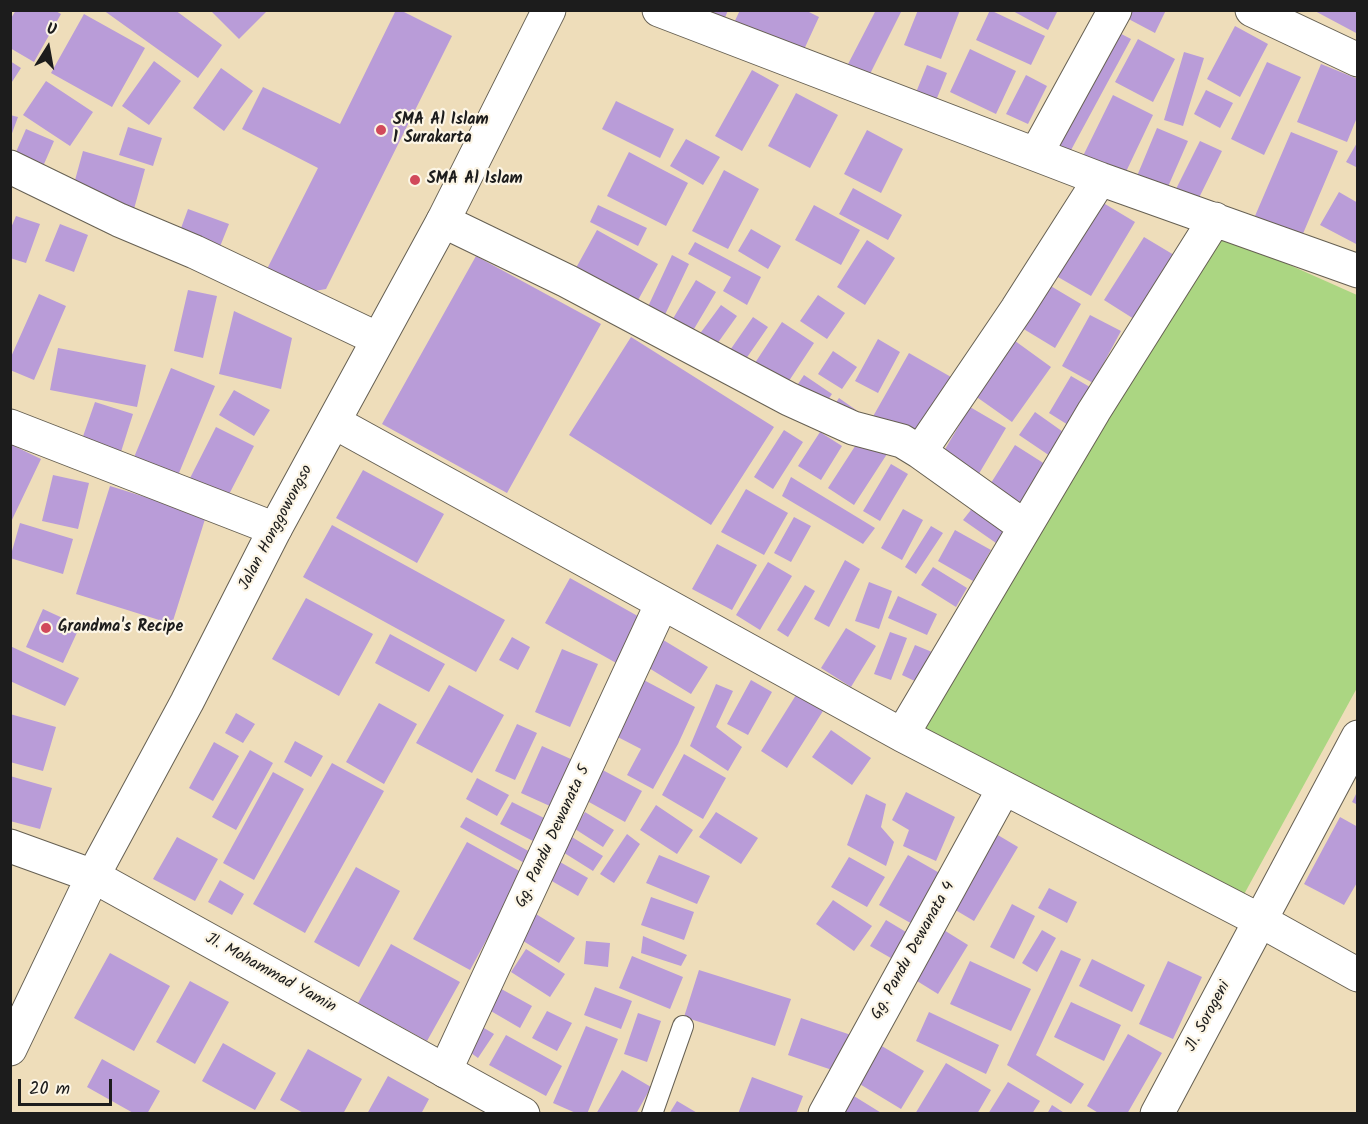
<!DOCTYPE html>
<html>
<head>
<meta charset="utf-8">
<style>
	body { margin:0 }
	#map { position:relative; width:1368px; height:1124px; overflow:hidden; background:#eeddba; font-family:Kalam,sans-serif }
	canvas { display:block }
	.frame { position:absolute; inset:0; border:12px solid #1c1c1c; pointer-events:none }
	.north { position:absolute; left:18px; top:18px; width:60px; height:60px; -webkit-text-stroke:4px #fcf5e5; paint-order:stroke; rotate:11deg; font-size:16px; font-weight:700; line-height:24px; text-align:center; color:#1c1c1c }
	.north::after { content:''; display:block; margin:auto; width:21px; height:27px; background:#1c1c1c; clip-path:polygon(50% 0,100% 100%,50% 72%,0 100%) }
	.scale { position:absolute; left:18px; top:1079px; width:94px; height:27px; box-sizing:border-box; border:3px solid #1c1c1c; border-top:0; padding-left:8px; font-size:18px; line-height:21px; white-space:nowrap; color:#1c1c1c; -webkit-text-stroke:4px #fcf5e5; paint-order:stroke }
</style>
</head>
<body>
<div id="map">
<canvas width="1368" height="1124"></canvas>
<div class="frame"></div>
<div class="north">U</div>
<div class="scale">20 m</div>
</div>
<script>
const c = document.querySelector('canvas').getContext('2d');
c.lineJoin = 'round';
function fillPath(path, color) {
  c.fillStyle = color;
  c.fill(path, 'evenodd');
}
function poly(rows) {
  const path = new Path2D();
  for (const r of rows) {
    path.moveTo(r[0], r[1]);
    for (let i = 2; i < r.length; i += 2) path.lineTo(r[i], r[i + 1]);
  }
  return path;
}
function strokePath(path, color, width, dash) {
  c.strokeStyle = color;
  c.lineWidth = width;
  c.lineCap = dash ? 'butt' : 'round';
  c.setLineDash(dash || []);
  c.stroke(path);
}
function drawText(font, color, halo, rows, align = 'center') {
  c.font = font + ' Kalam,sans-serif';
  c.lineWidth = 4.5;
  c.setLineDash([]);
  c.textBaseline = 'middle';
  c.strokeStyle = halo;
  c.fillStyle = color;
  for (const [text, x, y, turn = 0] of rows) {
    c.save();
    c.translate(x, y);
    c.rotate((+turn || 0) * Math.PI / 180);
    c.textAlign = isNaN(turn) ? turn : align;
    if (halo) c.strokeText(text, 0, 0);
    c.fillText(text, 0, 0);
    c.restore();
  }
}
fillPath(poly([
	[1220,234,1357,295,1357,688,1242,898,919,731]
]), '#abd682');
fillPath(poly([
	[16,10,54,10,61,14,34,62,10,48,10,20],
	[103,10,175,10,222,45,198,78],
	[210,10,268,10,239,39],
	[396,10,400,10,452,36,326,289,298,294,263,277,318,168,242,129,263,87,340,124],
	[695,10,728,10,723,23],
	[740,10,805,10,819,17,801,56,733,25],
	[876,10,902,10,868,78,846,68],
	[918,10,960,10,941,59,904,45],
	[990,10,1045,36,1031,65,976,40],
	[1011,10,1058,10,1048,30],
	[1123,10,1166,10,1155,33,1121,15],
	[1313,10,1358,10,1358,34],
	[84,14,145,48,112,107,51,73],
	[1235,26,1268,44,1240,97,1207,79],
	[1108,27,1131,39,1070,152,1047,140],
	[1138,39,1175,59,1153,102,1115,82],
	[970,49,1016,71,996,114,950,92],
	[1184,52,1204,58,1183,126,1164,120],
	[10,61,21,68,10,85],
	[154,61,181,81,149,125,122,106],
	[1267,62,1301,77,1264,155,1231,139],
	[1321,64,1358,79,1358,115,1347,142,1297,122],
	[927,65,947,73,933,108,913,100],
	[221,68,253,91,224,131,193,108],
	[752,70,779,85,742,151,715,136],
	[1026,75,1047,86,1028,124,1006,114],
	[46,81,93,112,70,146,23,115],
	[1206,90,1233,103,1220,128,1194,114],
	[796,93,838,115,810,168,768,146],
	[1113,95,1153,115,1124,176,1083,156],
	[616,101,674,129,660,158,602,129],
	[10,115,18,117,11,136,10,136],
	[128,127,162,138,153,166,119,155],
	[1157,128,1188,141,1167,189,1137,176],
	[26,129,54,141,41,171,13,159],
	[867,130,903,149,881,193,844,174],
	[1291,132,1338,151,1302,236,1255,216],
	[686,139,720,157,703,185,670,166],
	[1200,141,1222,151,1194,208,1172,197],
	[1358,141,1358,168,1346,162],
	[83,151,145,169,134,209,72,191],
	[629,152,688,183,666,226,607,196],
	[724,170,759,189,728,249,692,231],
	[853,188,902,215,888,240,839,214],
	[1339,192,1358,203,1358,245,1320,225],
	[1095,198,1135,222,1091,296,1051,273],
	[598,205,647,228,638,246,590,222],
	[814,205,860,230,841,265,795,240],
	[188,209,229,224,217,254,177,239],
	[16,216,40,224,26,263,10,258,10,230],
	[60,224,88,235,74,272,45,261],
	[751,229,781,246,768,269,738,251],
	[597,230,658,264,632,311,571,277],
	[1144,237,1174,255,1134,319,1104,300],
	[867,240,895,258,865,305,837,287],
	[695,242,761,277,747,305,723,291,731,277,688,254],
	[672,255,689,264,662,321,645,313],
	[476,256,601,324,507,493,382,424],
	[696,280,716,292,691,334,671,322],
	[1049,285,1081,304,1055,348,1022,328],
	[188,290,217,296,203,358,174,351],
	[39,294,66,306,34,380,10,370,10,359],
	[818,295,845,313,827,339,800,321],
	[721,305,737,316,712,351,696,339],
	[234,311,292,338,281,389,219,374],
	[1090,315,1121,331,1093,383,1062,366],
	[753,317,768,327,741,366,726,356],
	[782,322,814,343,783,390,751,369],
	[631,337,774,427,711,525,569,435],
	[1011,338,1051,367,1012,422,971,393],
	[878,339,900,352,878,393,855,381],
	[58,348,146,365,137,407,50,390],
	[833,351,857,367,842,389,818,374],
	[909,353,951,377,914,443,871,420],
	[171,368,215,386,174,485,130,467],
	[804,375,832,394,820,412,792,393],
	[1071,376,1095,390,1073,428,1049,413],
	[234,390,270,410,254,436,219,415],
	[839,398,856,410,847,424,829,413],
	[95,402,133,414,120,455,81,442],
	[970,407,1006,428,977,477,941,456],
	[1035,412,1066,434,1050,456,1019,435],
	[216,427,254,446,223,506,186,486],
	[784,430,803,442,773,489,754,477],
	[820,432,842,446,821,480,798,466],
	[861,437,887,454,854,505,828,488],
	[10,444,41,459,10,524],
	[1015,445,1048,466,1017,515,984,494],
	[891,464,908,474,880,521,863,511],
	[363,470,444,514,417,563,336,518],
	[53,475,89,483,78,529,42,521],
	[791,477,875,528,863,544,782,496],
	[110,486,206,516,172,624,76,594],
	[746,489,788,513,764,555,721,532],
	[974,506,1006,528,996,543,963,520],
	[903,509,923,520,902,560,881,548],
	[794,517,811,526,791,562,774,553],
	[20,523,73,539,63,574,10,558],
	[332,525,505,620,476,672,303,577],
	[931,526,943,533,916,574,905,567],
	[955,530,991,550,973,581,938,561],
	[717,544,757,565,732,610,692,589],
	[845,560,860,569,829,627,814,619],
	[768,562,792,576,760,630,736,615],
	[933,567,967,588,956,607,921,585],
	[570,578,643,619,618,664,545,623],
	[869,582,892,591,879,629,855,621],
	[805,585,815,591,788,637,777,630],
	[898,596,937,614,927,635,888,618],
	[306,598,373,634,339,696,272,659],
	[43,609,80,626,63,663,26,647],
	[846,628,876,646,851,687,821,668],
	[890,632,907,638,891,680,874,674],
	[390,634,445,664,429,692,375,663],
	[512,637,530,647,518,670,499,660],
	[660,638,708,667,691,694,644,665],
	[915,645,932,652,919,683,902,675],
	[10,646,79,678,65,706,10,681],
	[562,649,598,664,570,727,535,712],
	[638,677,695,707,678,744,653,789,627,775,641,749,610,733],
	[751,680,772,692,748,735,727,724],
	[716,684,733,691,716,727,742,747,728,771,690,746],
	[449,685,504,715,472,773,416,743],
	[796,695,823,711,787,768,761,751],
	[379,703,417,724,384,784,346,762],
	[236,713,255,724,243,743,225,733],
	[10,714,56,727,43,771,10,762],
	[517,724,537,733,515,780,495,771],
	[831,730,871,758,852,785,812,757],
	[295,741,323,756,311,777,284,762],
	[214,742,239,756,213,801,189,788],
	[542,746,573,760,552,807,521,793],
	[250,750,273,763,236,830,212,817],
	[684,754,726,778,703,819,662,795],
	[332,763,384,791,305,933,253,904],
	[597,767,642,791,625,822,580,797],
	[273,772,304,789,254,880,223,863],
	[10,776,52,788,40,829,10,821],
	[477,778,509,795,497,816,466,799],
	[1358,790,1358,805,1352,802],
	[906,792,955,817,936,861,903,846,909,830,892,820],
	[866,794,886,804,881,827,894,842,886,866,847,845],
	[512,802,544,818,533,841,500,824],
	[656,805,693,830,677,854,640,830],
	[585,812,614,830,603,847,575,829],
	[716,812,758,838,741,864,699,837],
	[466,817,534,854,528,865,460,827],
	[1340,817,1358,827,1358,881,1344,905,1304,884],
	[991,831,1018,847,974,921,947,905],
	[567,834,603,856,593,871,558,849],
	[627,834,640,844,614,883,600,874],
	[177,837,218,859,195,901,153,879],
	[467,842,523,873,470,970,413,939],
	[659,855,710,876,697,904,646,883],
	[908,855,943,875,914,925,879,905],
	[849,857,885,877,867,907,831,887],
	[553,858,588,878,578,896,543,876],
	[356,867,400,891,359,967,314,942],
	[220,880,244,894,232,915,208,902],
	[1049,888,1077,902,1067,923,1038,908],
	[651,897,694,912,684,940,641,925],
	[833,900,872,926,854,951,816,924],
	[1012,904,1035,916,1014,959,990,947],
	[531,911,575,938,559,963,515,936],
	[886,920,911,935,896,961,870,946],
	[939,927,968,945,938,994,909,976],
	[1042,930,1056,938,1037,972,1022,963],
	[643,936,687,955,681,966,641,953],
	[586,941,610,943,608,967,584,964],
	[391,944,460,982,427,1041,358,1003],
	[526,949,565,974,550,997,511,972],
	[1061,950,1081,959,1036,1055,1084,1084,1071,1104,1007,1065],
	[110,953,170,986,134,1051,74,1018],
	[632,956,683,977,670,1009,619,988],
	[1092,959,1145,985,1132,1012,1079,986],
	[970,961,1031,989,1011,1031,950,1004],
	[1168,961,1202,977,1173,1039,1139,1024],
	[699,970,791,999,775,1046,684,1017],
	[190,981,229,1002,195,1064,156,1042],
	[496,986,532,1006,520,1028,484,1007],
	[595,987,632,1001,621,1029,584,1015],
	[1071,1002,1121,1025,1104,1061,1054,1037],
	[547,1011,572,1023,557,1051,532,1038],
	[929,1012,999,1045,986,1074,916,1041],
	[638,1013,661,1021,647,1062,624,1054],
	[801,1018,851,1035,838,1072,788,1055],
	[479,1025,494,1034,478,1058,464,1048],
	[586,1026,618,1039,587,1114,578,1114,553,1103],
	[1128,1034,1162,1053,1127,1114,1100,1114,1087,1106],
	[506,1035,562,1066,546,1096,489,1065],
	[223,1043,276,1073,255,1110,202,1081],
	[880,1045,924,1071,901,1109,858,1083],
	[308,1049,362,1079,343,1114,305,1114,280,1100],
	[102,1059,160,1091,147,1114,135,1114,87,1087],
	[946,1063,991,1090,977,1114,915,1114],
	[622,1070,651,1087,636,1114,596,1114],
	[388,1076,429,1099,421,1114,367,1114],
	[752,1077,803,1096,796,1114,738,1114],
	[1008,1082,1040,1101,1032,1114,988,1114],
	[849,1093,883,1114,836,1114],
	[677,1101,699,1114,669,1114],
	[1052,1105,1066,1114,1047,1114]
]), '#b99cd8');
const lane = poly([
	[652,1114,683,1026]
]);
const street = poly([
	[659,10,1100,179,1358,271],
	[1252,10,1358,60],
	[1036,154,1115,10],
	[10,167,119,220,195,252,378,339],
	[443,221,567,281,789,399,853,428,902,441,920,452,1025,527],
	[334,422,902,735,1261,921,1358,975],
	[10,426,275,529],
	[920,452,1017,309,1100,179],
	[902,735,1094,411,1215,219],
	[445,1071,662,603],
	[825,1114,1004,788]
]);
const secondary = poly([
	[10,846,93,876,523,1114],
	[10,1049,93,876,187,702,275,529,443,221,549,10],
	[1157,1114,1358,737]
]);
strokePath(lane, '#666053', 22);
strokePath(street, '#666053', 35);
strokePath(secondary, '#666053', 35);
strokePath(lane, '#fff', 20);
strokePath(street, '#fff', 33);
strokePath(secondary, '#fff', 33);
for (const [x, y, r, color] of [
	[381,130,6,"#d1495b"],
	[415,180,6,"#d1495b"],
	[46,628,6,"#d1495b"]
]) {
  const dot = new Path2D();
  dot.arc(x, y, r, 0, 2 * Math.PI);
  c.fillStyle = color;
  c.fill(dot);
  strokePath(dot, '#fcf5e5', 2);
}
drawText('bold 16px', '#1c1c1c', '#fcf5e5', [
	["SMA Al Islam",393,121],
	["1 Surakarta",393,139],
	["SMA Al Islam",427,180],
	["Grandma's Recipe",58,628]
], 'left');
drawText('16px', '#1c1c1c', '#fcf5e5', [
	["Jalan Honggowongso",277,528,-62],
	["Gg. Pandu Dewanata 5",554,837,-65],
	["Gg. Pandu Dewanata 4",914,951,-61],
	["Jl. Mohammad Yamin",270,974,29],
	["Jl. Sorogeni",1209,1017,-62]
]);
</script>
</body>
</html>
